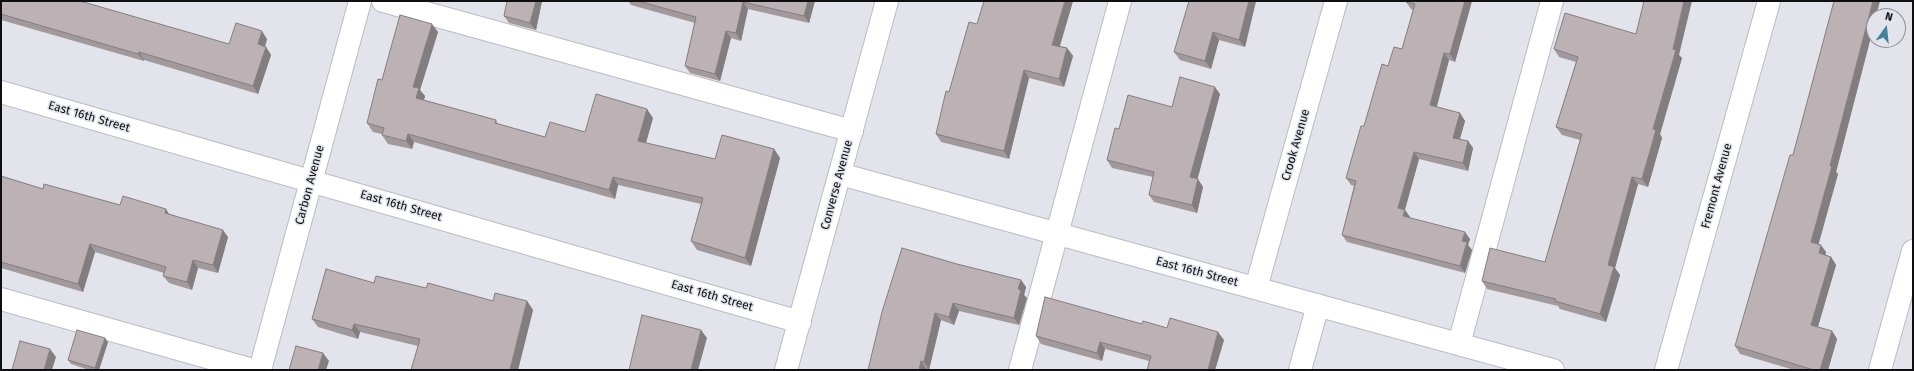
<!DOCTYPE html>
<html>
<head>
<meta charset="utf-8">
<style>
	body { margin:0 }
	#map { position:relative; width:1914px; height:371px; overflow:hidden; background:#e3e3ec; font-family:"Fira Sans",sans-serif }
	canvas { display:block }
	.frame { position:absolute; inset:0; border:2px solid #0f0f12; pointer-events:none }
	.north { position:absolute; left:1866px; top:8px; width:40px; height:40px; box-sizing:border-box; background:#e3e3ec; border:1px solid #8e8e95; border-radius:50%; rotate:15deg; font-size:11px; font-weight:700; line-height:16px; text-align:center; color:#0f0f12 }
	.north::after { content:''; display:block; margin:auto; width:14px; height:18px; background:#448398; clip-path:polygon(50% 0,100% 100%,50% 72%,0 100%) }
</style>
</head>
<body>
<div id="map">
<canvas width="1914" height="371"></canvas>
<div class="frame"></div>
<div class="north">N</div>
</div>
<script>
const c = document.querySelector('canvas').getContext('2d');
c.lineJoin = 'round';
function poly(rows) {
  const path = new Path2D();
  for (const r of rows) {
    path.moveTo(r[0], r[1]);
    for (let i = 2; i < r.length; i += 2) path.lineTo(r[i], r[i + 1]);
  }
  return path;
}
function strokePath(path, color, width, dash) {
  c.strokeStyle = color;
  c.lineWidth = width;
  c.lineCap = dash ? 'butt' : 'round';
  c.setLineDash(dash || []);
  c.stroke(path);
}
function fillPath(path, color) {
  c.fillStyle = color;
  c.fill(path, 'evenodd');
}
function drawText(font, color, halo, rows, align = 'center') {
  c.font = font + ' "Fira Sans",sans-serif';
  c.lineWidth = 3;
  c.setLineDash([]);
  c.textBaseline = 'middle';
  c.strokeStyle = halo;
  c.fillStyle = color;
  for (const [text, x, y, turn = 0] of rows) {
    c.save();
    c.translate(x, y);
    c.rotate((+turn || 0) * Math.PI / 180);
    c.textAlign = isNaN(turn) ? turn : align;
    if (halo) c.strokeText(text, 0, 0);
    c.fillText(text, 0, 0);
    c.restore();
  }
}
const minor = poly([
	[383,1,852,131],
	[1,92,800,322],
	[840,174,1553,370],
	[1256,288,1336,1],
	[1,299,253,370],
	[1459,344,1552,1],
	[260,370,360,1],
	[1020,370,1120,1],
	[1300,370,1318,305],
	[1666,370,1769,1],
	[1880,370,1913,251]
]);
const major = poly([
	[786,370,887,1]
]);
strokePath(minor, '#bcbbc4', 24);
strokePath(major, '#bcbbc4', 24);
strokePath(minor, '#fff', 22);
strokePath(major, '#fff', 22);
fillPath(poly([
	[1,1,229,44,267,39,265,47,266,47,271,55,258,94,144,60,144,61,1,20],
	[504,1,542,1,536,30,509,23,504,16,507,2],
	[628,1,815,1,809,23,748,9,741,41,731,38,720,81,690,73,685,66,695,23,631,5],
	[1073,1,1060,46,1067,48,1073,56,1064,87,1029,78,1009,159,941,142,936,134,949,92,977,24],
	[1256,1,1245,47,1219,40,1211,69,1180,60,1174,52],
	[1406,1,1472,1,1455,62,1449,60,1437,107,1460,113,1465,121,1460,139,1468,141,1473,148,1468,171,1419,159,1405,210,1410,217,1410,218,1470,239,1468,245,1472,250,1465,273,1347,242,1342,235,1354,186,1351,185,1346,178,1364,126,1388,66,1402,49,1413,10,1411,9,1406,2],
	[1880,1,1876,16,1874,16,1874,25,1836,172,1838,174,1818,244,1826,252,1826,255,1831,257,1836,265,1818,327,1832,331,1837,339,1828,370,1794,370,1740,354,1735,346,1793,155],
	[438,32,420,90,425,96,424,100,496,120,498,124,545,137,585,132,653,118,646,143,715,159,774,149,780,158,751,266,697,250,691,241,701,204,618,185,615,199,414,142,412,149,388,144,382,135,382,134,373,132,367,123,382,80],
	[1636,34,1679,55,1682,58,1660,134,1662,138,1648,187,1638,184,1615,268,1620,275,1606,322,1560,309,1558,306,1487,289,1482,281,1545,262,1580,140,1562,135,1556,127,1576,62,1559,57,1554,49],
	[1220,94,1197,179,1203,187,1197,213,1154,202,1149,195,1153,177,1112,168,1107,160,1119,129,1172,107],
	[1,176,43,189,120,205,170,214,228,237,218,273,198,268,192,290,169,283,163,276,164,273,95,252,83,292,1,268],
	[957,264,1021,280,1026,287,1024,295,1027,298,1019,325,959,311,954,325,941,320,929,370,926,369,926,370,868,370],
	[374,283,426,288,493,301,527,301,533,310,518,370,411,370,418,346,360,332,358,339,318,327,312,319],
	[1142,324,1167,328,1224,340,1215,370,1147,370,1149,361,1105,349,1102,361,1041,344,1036,336],
	[108,342,99,370,89,370,71,364,68,360]
]), '#a2999c');
fillPath(poly([
	[536,1,542,1,536,30,530,23],
	[808,1,815,1,809,23,804,16],
	[1065,1,1073,1,1058,52,1052,45],
	[1249,1,1256,1,1245,47,1239,40],
	[1465,1,1472,1,1455,62,1450,54],
	[1684,1,1692,1,1679,55,1682,58,1660,134,1662,138,1648,187,1642,179,1653,129,1673,49],
	[1873,1,1880,1,1876,16,1874,16,1874,25,1836,172,1838,174,1817,250,1811,242,1830,166],
	[743,2,748,9,741,41,736,33],
	[432,24,438,32,420,90,425,96,422,107,416,98,413,87],
	[262,31,267,39,263,52,258,44],
	[726,31,731,38,720,81,715,74],
	[1213,32,1219,40,1211,69,1205,61],
	[266,47,271,55,258,94,253,86],
	[1067,48,1073,56,1064,87,1059,79],
	[139,52,144,60,144,61,138,54],
	[1444,53,1449,60,1435,112,1430,105],
	[1024,70,1029,78,1009,159,1004,151],
	[1215,87,1220,94,1196,185,1190,177],
	[647,109,653,118,644,149,638,141],
	[1460,113,1465,121,1458,145,1453,138],
	[408,134,414,142,412,149,406,141],
	[1468,141,1473,148,1468,171,1463,163],
	[774,149,780,158,751,266,745,258],
	[1414,152,1419,159,1403,216,1398,208],
	[613,177,618,185,615,199,609,190],
	[1632,177,1638,184,1615,268,1620,275,1606,322,1600,314,1608,265],
	[1198,179,1203,187,1197,213,1192,205],
	[166,209,171,217,165,213],
	[1405,210,1410,217,1408,224,1403,216],
	[223,230,228,237,218,273,213,265],
	[1465,232,1470,239,1468,245,1472,250,1465,273,1460,266,1462,241],
	[90,244,95,252,83,292,78,284],
	[1821,245,1826,252,1824,261,1819,253],
	[1831,257,1836,265,1816,333,1811,325],
	[193,260,198,268,192,290,187,282],
	[1021,280,1026,287,1024,295,1027,298,1019,325,1014,318,1018,289],
	[527,301,533,310,518,370,510,370],
	[953,303,959,311,954,325,949,317],
	[935,313,941,320,929,370,924,362],
	[354,324,360,332,358,339,352,330],
	[701,330,707,338,698,370,691,370],
	[1832,331,1837,339,1828,370,1820,370],
	[1218,332,1224,340,1215,370,1208,370],
	[105,338,108,342,99,370,96,370,95,368],
	[1100,342,1105,349,1102,361,1097,353],
	[50,349,56,357,52,370,44,370],
	[323,353,329,361,326,370,318,370],
	[921,361,926,369,926,370,919,370]
]), '#847d7f');
const building = poly([
	[1,1,80,1,229,44,236,23,262,31,258,44,266,47,253,86,139,52,138,54,1,14,1,1],
	[507,1,536,1,530,23,504,16,507,1],
	[638,1,808,1,804,16,743,2,736,33,726,31,715,74,685,66,696,17,638,1],
	[984,1,1065,1,1052,45,1067,48,1059,79,1024,70,1004,151,936,134,946,91,949,92,969,22,977,24,984,1],
	[1189,1,1249,1,1239,40,1213,32,1205,61,1174,52,1189,1],
	[1406,1,1465,1,1450,54,1444,53,1430,105,1460,113,1453,138,1468,141,1463,163,1414,152,1398,208,1405,210,1403,216,1465,232,1462,241,1467,242,1460,266,1342,235,1356,181,1346,178,1361,126,1364,126,1382,64,1388,66,1394,47,1402,49,1415,4,1406,2,1406,1],
	[1644,1,1684,1,1673,49,1676,50,1653,129,1656,130,1642,179,1632,177,1608,265,1614,267,1600,314,1555,301,1556,299,1482,281,1490,248,1545,262,1582,134,1556,127,1578,57,1554,49,1565,13,1636,34,1644,1],
	[1834,1,1873,1,1830,166,1832,166,1811,242,1821,245,1819,253,1831,257,1811,325,1832,331,1820,370,1814,370,1735,346,1790,155,1793,155,1834,1],
	[400,15,432,24,413,87,419,88,416,98,496,120,495,123,545,137,550,122,585,132,596,94,647,109,638,141,715,159,722,135,774,149,745,258,691,241,703,198,613,177,609,190,408,134,406,141,382,135,384,128,367,123,378,79,382,80,400,15],
	[1180,77,1215,87,1190,177,1198,179,1192,205,1149,195,1154,172,1107,160,1115,128,1119,129,1128,95,1172,107,1180,77],
	[1,176,43,189,44,184,120,205,123,196,166,209,165,213,223,230,213,265,193,260,187,282,163,276,166,267,90,244,78,284,1,262,1,176],
	[902,248,957,264,1021,280,1018,289,1021,290,1014,318,953,303,949,317,935,313,924,362,921,361,919,370,868,370,882,312,902,248],
	[326,269,374,283,376,276,426,288,428,283,493,301,495,293,527,301,510,370,411,370,420,339,354,324,352,330,312,319,326,269],
	[1045,297,1142,324,1143,321,1167,328,1170,318,1218,332,1208,370,1147,370,1151,356,1100,342,1097,353,1036,336,1045,297],
	[642,315,701,330,691,370,629,370,642,315],
	[77,330,105,338,95,368,68,360,77,330],
	[20,341,50,349,44,370,12,370,20,341],
	[296,346,323,353,318,370,289,370,296,346]
]);
fillPath(building, '#bcb2b5');
strokePath(building, '#847d7f', 1);
drawText('12px', '#0f0f12', '#e3e3ec', [
	["East 16th Street",89,117,16],
	["Crook Avenue",1296,145,-74],
	["Carbon Avenue",310,185,-75],
	["Converse Avenue",837,185,-75],
	["Fremont Avenue",1717,186,-75],
	["East 16th Street",401,206,16],
	["East 16th Street",1197,272,15],
	["East 16th Street",712,296,16]
]);
</script>
</body>
</html>
